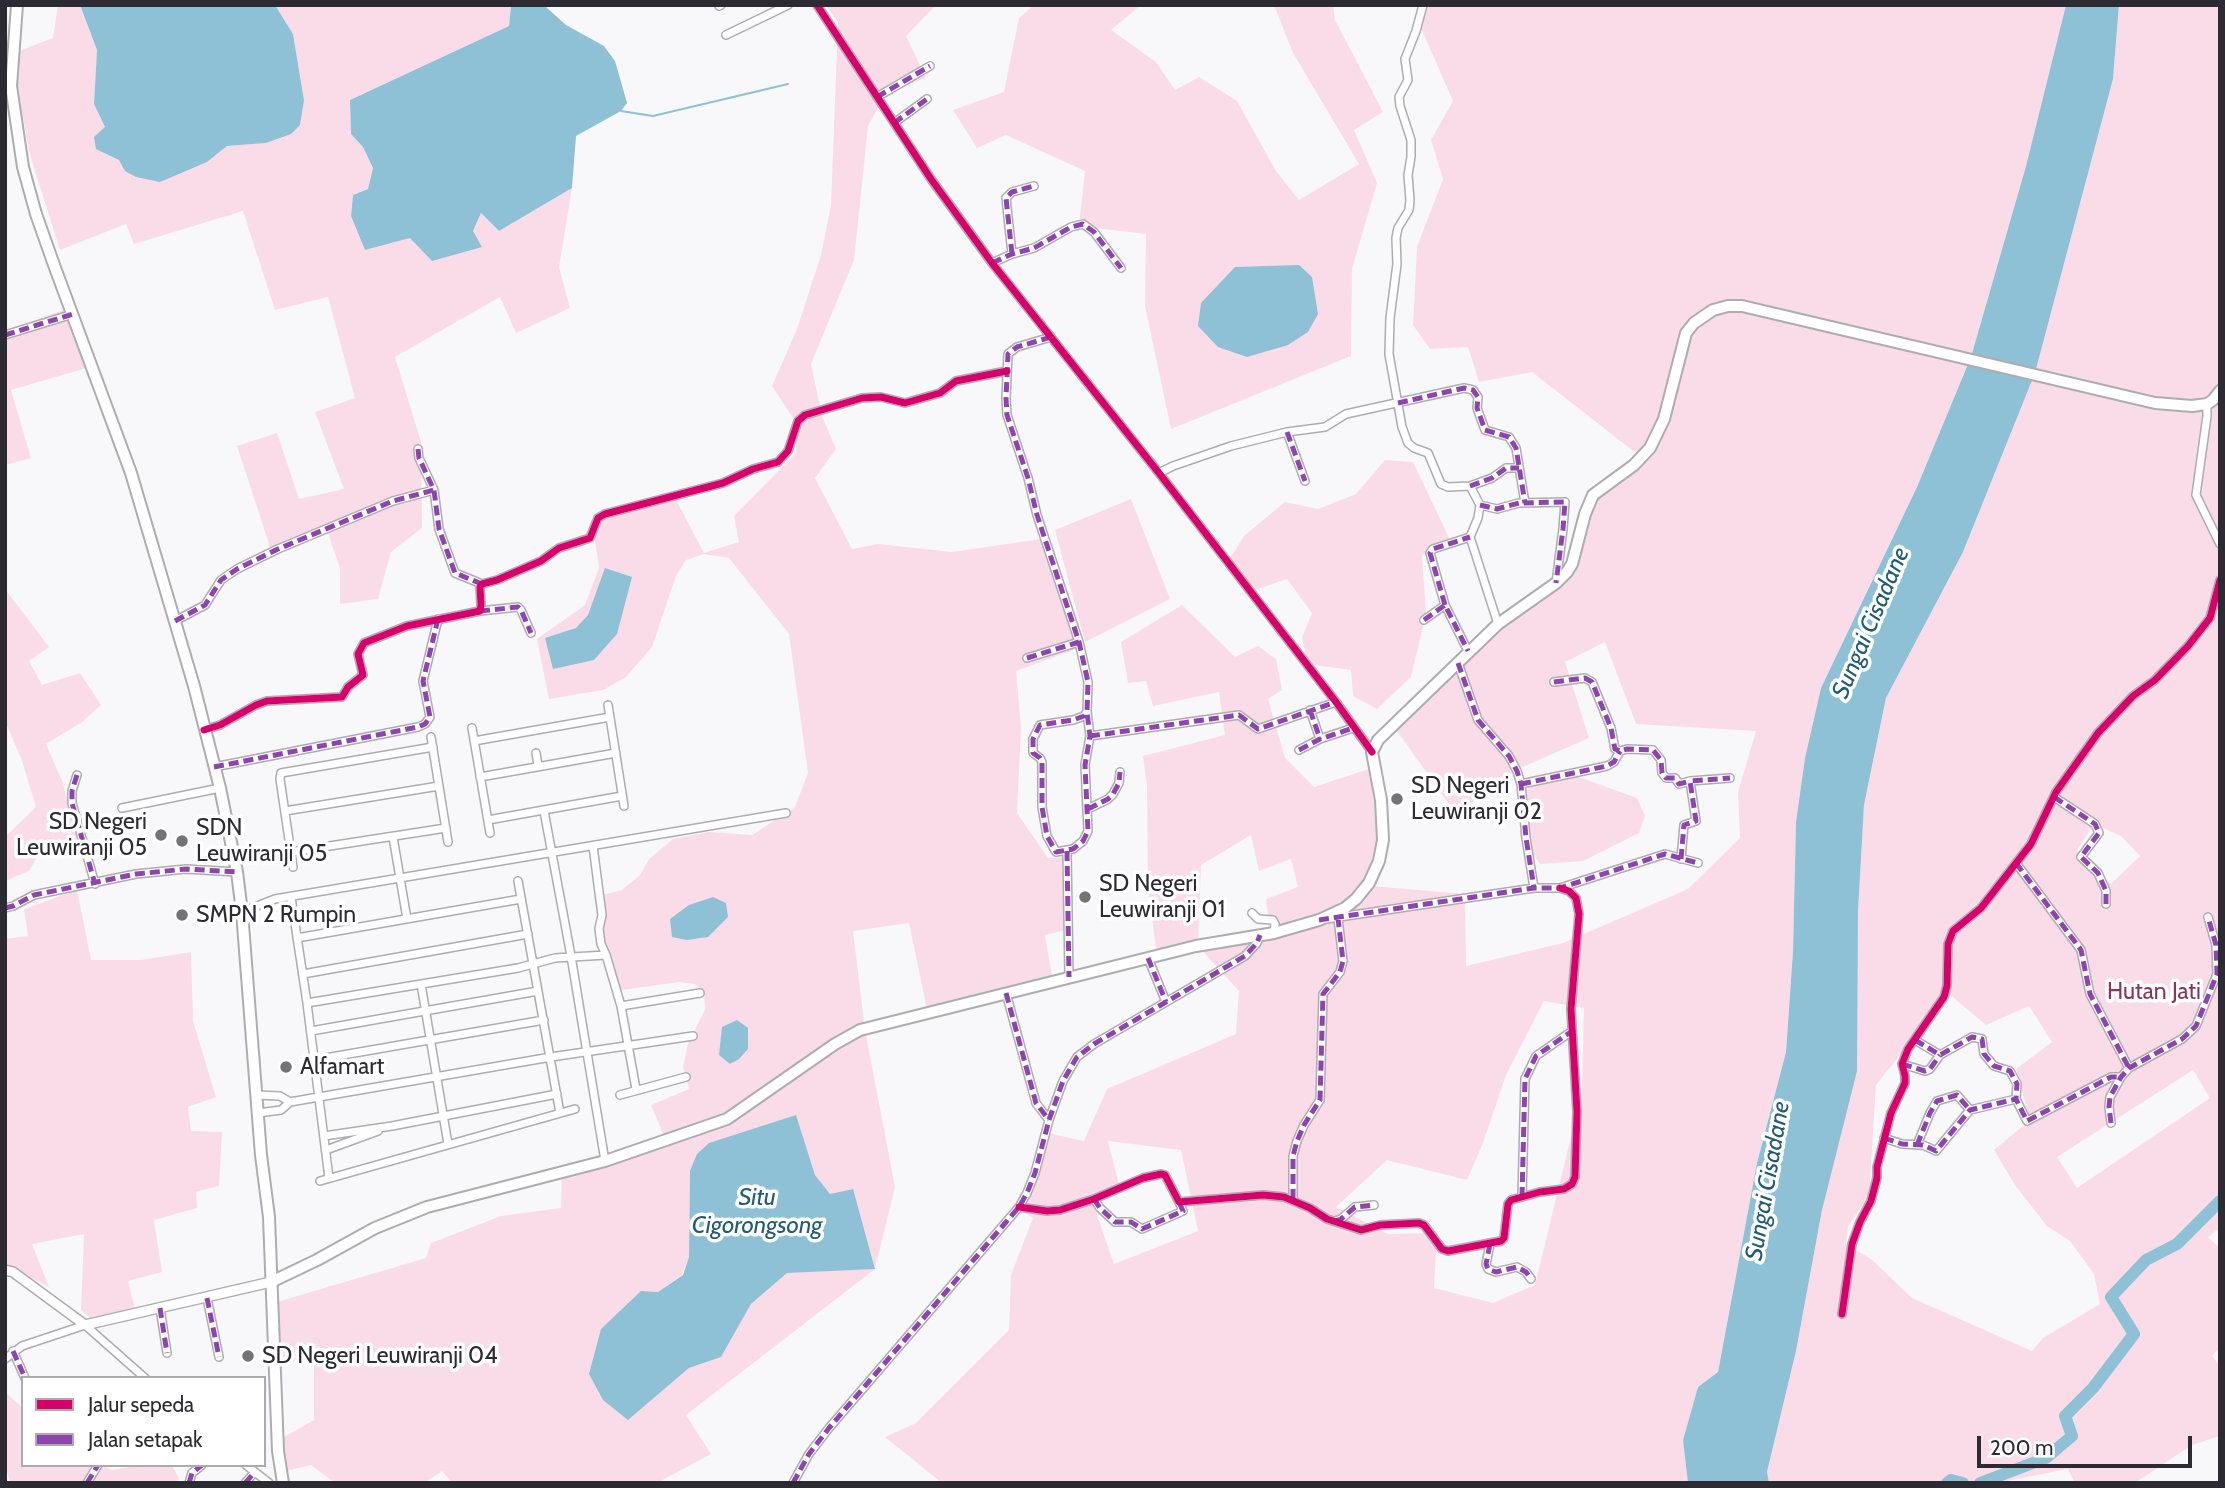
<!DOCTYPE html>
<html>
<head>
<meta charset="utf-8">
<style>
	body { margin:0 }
	#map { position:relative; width:2225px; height:1488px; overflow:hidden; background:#f8f8fa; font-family:Cabin,sans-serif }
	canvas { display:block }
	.frame { position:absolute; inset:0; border:7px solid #2c2a33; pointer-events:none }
	.legend { position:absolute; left:21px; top:1376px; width:245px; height:91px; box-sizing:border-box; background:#fff; border:2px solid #abaaad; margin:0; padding:9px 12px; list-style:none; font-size:21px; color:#2c2a33 }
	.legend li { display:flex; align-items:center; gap:14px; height:35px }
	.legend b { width:35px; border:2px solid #abaaad }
	.scale { position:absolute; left:1977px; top:1436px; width:215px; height:32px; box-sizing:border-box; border:4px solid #2c2a33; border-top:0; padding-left:9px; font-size:21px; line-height:24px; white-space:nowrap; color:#2c2a33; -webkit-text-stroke:5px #fff; paint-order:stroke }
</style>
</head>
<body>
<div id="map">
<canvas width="2225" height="1488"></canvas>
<div class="frame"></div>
<ul class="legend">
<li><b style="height:9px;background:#d6006c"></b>Jalur sepeda</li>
<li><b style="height:9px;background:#8e44ad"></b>Jalan setapak</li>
</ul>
<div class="scale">200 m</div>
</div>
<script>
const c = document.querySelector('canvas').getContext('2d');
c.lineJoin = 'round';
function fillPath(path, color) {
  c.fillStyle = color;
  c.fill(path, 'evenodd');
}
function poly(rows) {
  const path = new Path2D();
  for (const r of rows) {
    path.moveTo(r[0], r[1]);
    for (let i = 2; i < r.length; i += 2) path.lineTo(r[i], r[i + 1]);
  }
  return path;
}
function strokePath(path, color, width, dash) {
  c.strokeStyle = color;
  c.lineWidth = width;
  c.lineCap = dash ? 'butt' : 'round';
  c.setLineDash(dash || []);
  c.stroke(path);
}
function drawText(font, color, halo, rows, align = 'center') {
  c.font = font + ' Cabin,sans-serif';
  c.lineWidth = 7;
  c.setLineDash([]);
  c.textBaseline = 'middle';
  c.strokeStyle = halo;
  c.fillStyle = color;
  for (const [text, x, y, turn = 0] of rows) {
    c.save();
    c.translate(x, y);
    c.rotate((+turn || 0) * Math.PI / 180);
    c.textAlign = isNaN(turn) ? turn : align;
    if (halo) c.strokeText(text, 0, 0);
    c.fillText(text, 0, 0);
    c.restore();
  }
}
fillPath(poly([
	[58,5,80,5,97,50,94,103,125,171,207,162,227,146,266,143,304,100,293,34,275,5,549,5,512,7,509,26,350,100,351,134,363,147,373,168,368,189,353,195,351,215,365,250,410,238,482,247,473,231,481,213,499,231,572,188,559,267,570,308,516,333,500,297,395,357,421,442,422,528,391,552,378,599,340,604,340,568,328,533,273,556,237,446,277,433,299,499,344,489,315,412,355,398,328,297,275,310,243,211,134,244,126,224,60,250,30,155,11,54,53,38],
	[826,5,936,5,906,36,926,78,886,93,868,126,854,260,811,364,822,416,836,449,815,478,852,549,878,544,952,552,1048,538,1076,649,1016,671,1021,727,1017,813,1048,858,1066,857,1069,929,1045,935,1053,982,928,1014,909,923,853,931,865,1030,895,1187,875,1269,686,1415,711,1454,657,1483,452,1483,442,1471,424,1483,335,1483,311,1465,286,1471,282,1438,314,1420,314,1356,279,1364,277,1302,426,1258,431,1243,501,1216,561,1208,562,1173,667,1143,651,1105,689,1089,683,1067,688,1043,705,1010,704,992,695,984,679,982,615,991,594,897,622,890,640,875,649,859,673,839,709,832,752,835,795,807,808,773,789,634,729,558,704,554,686,560,676,576,652,647,626,677,603,690,549,699,537,639,585,605,599,568,592,519,674,496,704,553,739,542,734,516,796,453,795,421,772,386,797,329,821,255,831,206,838,22],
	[796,1116,815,1175,830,1195,852,1189,875,1268,787,1273,751,1304,721,1357,689,1368,628,1420,641,1291,658,1292,682,1275,689,1257,690,1171],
	[1034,5,1141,5,1111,30,1156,62,1175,90,1199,77,1237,101,1276,171,1299,200,1359,164,1293,53,1274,5,1333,5,1335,20,1383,112,1354,130,1377,183,1352,269,1351,356,1171,429,1145,306,1146,234,1079,226,1085,171,1006,135,977,148,953,110,1004,92,1019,18],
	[1420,5,2066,5,2026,166,1971,357,1917,487,1821,688,1805,758,1796,822,1793,951,1786,1052,1757,1163,1718,1372,1698,1387,1683,1440,1688,1483,942,1483,885,1437,916,1423,1009,1330,1011,1275,1033,1218,1016,1207,1048,1133,1084,1141,1107,1089,1236,1034,1239,991,1198,946,1157,956,1148,888,1147,787,1143,756,1225,735,1219,692,1153,706,1146,681,1128,683,1121,642,1182,605,1235,657,1258,646,1276,659,1282,690,1268,699,1285,758,1314,787,1375,767,1387,832,1383,866,1372,886,1465,894,1466,966,1563,943,1688,889,1740,838,1738,792,1756,731,1636,724,1605,642,1565,662,1589,738,1518,769,1456,814,1395,728,1489,634,1567,575,1581,518,1599,495,1646,461,1532,372,1479,382,1468,347,1430,349,1413,325,1417,247,1443,179,1431,140,1453,101,1421,28],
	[1251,835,1259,871,1291,859,1298,887,1266,899,1271,936,1198,946,1201,865],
	[1544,1001,1584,1008,1582,1091,1535,1285,1493,1303,1434,1288,1437,1233,1388,1234,1336,1207,1387,1160,1467,1180,1483,1143,1506,1075],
	[1108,1141,1181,1150,1198,1231,1114,1264,1090,1195,1119,1185],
	[2119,5,2220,5,2220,1228,2208,1237,2220,1248,2220,1347,2212,1356,2220,1366,2220,1436,2192,1445,2135,1483,2075,1483,2068,1469,1996,1483,1769,1483,1767,1472,1796,1351,1822,1210,1858,912,1864,805,1886,698,1963,552,2035,373,2113,79],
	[2094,824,2121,836,2140,856,2111,884,2077,850],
	[1949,994,1986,1025,2029,1006,2052,1042,2016,1069,2030,1120,1994,1150,2015,1185,2047,1226,2070,1241,2094,1274,2100,1304,2043,1338,2032,1351,1912,1298,1871,1259,1846,1244,1848,1226,1869,1196,1876,1085],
	[2193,1070,2210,1098,2077,1188,2057,1157],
	[66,309,90,367,11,390,31,458,5,465,5,331],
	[1385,460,1413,462,1451,542,1422,555,1426,614,1411,677,1377,709,1353,696,1351,670,1308,664,1302,638,1312,613,1287,579,1255,590,1227,563,1244,536,1285,502,1318,509,1356,494],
	[1131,499,1170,599,1085,642,1055,530],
	[5,589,49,647,29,661,42,685,80,673,101,705,82,722,46,744,63,783,78,844,39,854,29,871,5,881,5,837,36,807,21,758,5,721],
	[1544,776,1576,776,1637,798,1645,816,1639,833,1583,861,1540,864,1520,837,1527,790],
	[77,890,91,960,141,960,191,952,193,1021,216,1097,188,1107,191,1131,222,1132,219,1186,196,1192,197,1208,154,1220,162,1272,128,1281,135,1309,91,1319,81,1310,84,1234,32,1244,49,1287,5,1265,5,939,28,936,24,909],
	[5,1392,23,1408,23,1465,102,1465,112,1470,142,1465,172,1465,179,1479,173,1483,10,1483,5,1463]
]), '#fadce8');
fillPath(poly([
	[80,5,275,5,293,34,304,100,300,125,291,134,266,143,227,146,207,162,160,182,136,177,125,171,119,160,96,149,94,137,105,127,94,104,97,50],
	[2066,5,2119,5,2113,79,2035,373,1963,552,1886,698,1864,805,1858,912,1857,1071,1822,1210,1796,1351,1767,1472,1769,1483,1688,1483,1683,1440,1698,1387,1718,1372,1757,1163,1786,1052,1793,951,1796,822,1805,758,1821,688,1917,487,1971,357,2026,166],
	[511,7,546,7,566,25,604,46,615,61,627,103,621,111,576,136,572,188,499,231,481,213,473,231,482,247,432,261,410,238,365,250,351,216,353,195,368,189,373,168,363,147,351,134,350,100,509,26],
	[1299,265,1312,277,1318,314,1308,332,1288,345,1247,357,1218,347,1198,326,1201,303,1235,267],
	[605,568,632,577,617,634,594,660,553,669,545,638,576,628,588,615],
	[713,897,726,903,728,917,708,937,687,940,672,937,670,919,689,905],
	[737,1020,748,1028,748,1049,739,1059,730,1064,719,1055,722,1027],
	[796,1115,815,1175,830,1194,853,1189,875,1269,787,1273,751,1304,721,1357,689,1368,628,1420,603,1400,589,1374,601,1329,641,1291,658,1292,683,1275,689,1257,690,1171,697,1154,709,1143]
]), '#8ec1d6');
strokePath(poly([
	[621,111,653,116,788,84]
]), '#8ec1d6', 2);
strokePath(poly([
	[1947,1483,1951,1480,1963,1483],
	[1980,1483,2046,1458,2072,1436,2065,1416,2093,1388,2134,1334,2111,1297,2146,1260,2177,1244,2220,1201]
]), '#8ec1d6', 12);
const minor = poly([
	[817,5,931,179,992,263,1159,473,1336,702,1372,752],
	[1423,5,1416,31,1405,59,1408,80,1399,97,1400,106,1411,140,1411,157,1408,175,1410,200,1409,210,1398,228,1396,238,1397,264,1390,318,1389,354,1402,427,1408,443,1414,448,1428,453,1441,484,1448,487,1470,486,1480,505,1478,518,1470,537,1498,624],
	[719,6,721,5],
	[726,35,788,5],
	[877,97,930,66],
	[894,123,927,99],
	[1012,254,1006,198,1012,192,1034,186],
	[992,263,1012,254,1034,248,1071,227,1083,224,1094,232,1121,268],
	[5,335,73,314],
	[1051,337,1017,347,1008,354,1006,398,1007,415,1028,478,1037,515,1079,642,1088,682,1087,712,1090,736,1085,765,1088,831,1083,841,1073,849,1056,852,1047,836,1042,807,1042,762,1040,758,1033,753,1033,739,1040,725,1073,720,1084,716,1087,712],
	[2207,404,2207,416,2196,495,2220,544],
	[1287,432,1305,481],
	[418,449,419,458,434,490,439,529,455,573,482,584],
	[1159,473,1173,466,1231,446,1287,432,1325,427,1346,414,1464,388,1473,390,1478,397,1477,408,1485,430,1509,437,1516,448,1525,503],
	[1470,486,1492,478,1506,468,1519,468],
	[1480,505,1497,509,1519,503,1565,502,1563,529,1556,583],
	[1445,605,1430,553,1433,549,1470,537],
	[480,611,518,607,521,610,531,633],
	[1424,620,1445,605,1468,651],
	[175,621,205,605,221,580,237,569,278,549,393,501,434,490],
	[1027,658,1079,642],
	[1458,663,1478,720,1509,756,1517,771,1521,784,1526,838,1534,888],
	[1554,682,1585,678,1592,682,1611,728,1615,749,1620,751,1627,749,1653,750,1661,760,1662,773,1666,778,1675,778,1679,784,1690,781],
	[608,705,624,806],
	[1310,710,1320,739],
	[472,728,490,833],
	[204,730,220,725,256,705,267,701,342,697,348,687,363,675,358,654,364,643,407,626,480,611,481,605,480,587,482,584,497,580,541,561,559,548,590,538,598,518,605,514,723,483,753,469,778,462,788,451,798,421,805,415,862,398,881,397,905,403,940,393,956,381,1007,371],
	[1090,736,1239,715,1258,729,1336,702],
	[431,737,448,842],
	[474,741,610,717],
	[1299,750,1320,739,1353,728],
	[536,753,538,766],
	[214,767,418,727,425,724,430,717,423,681,438,619],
	[77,775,72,791,72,803,95,884],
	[480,777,616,753],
	[1521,784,1607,766,1614,762,1620,751],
	[2054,797,2095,824,2099,833,2081,857,2098,873,2106,891,2106,904],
	[122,808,220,788],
	[1088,809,1108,799,1113,794,1119,783,1120,772],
	[285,811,439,786],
	[544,811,571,956,605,1161],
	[488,820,622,796],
	[393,837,407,919],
	[593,846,602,915,599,929,601,944,606,955],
	[1067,851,1069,977],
	[291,852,446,828],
	[1681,859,1684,825,1696,821,1690,781,1730,778],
	[2016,863,2081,950,2090,994,2129,1068],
	[293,867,280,779,281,773,433,747],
	[518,881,560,1113],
	[291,897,307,1003,329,1178],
	[5,908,13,906,34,895,136,874,186,869,237,872],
	[242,912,275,899,786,813],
	[1252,913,1258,919,1273,920,1275,924,1274,933],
	[1326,919,1534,888,1560,888,1665,854,1698,863],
	[297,938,521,899],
	[1148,958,1166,1002],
	[303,974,528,934],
	[421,984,448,1144],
	[1006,993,1036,1103,1049,1120],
	[307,1003,518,968,555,958,606,955,621,1006,636,1089],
	[621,1006,700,993],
	[311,1031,538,991],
	[1915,1040,1940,1055,1972,1037,1982,1039,1984,1054,1994,1066,2010,1071,2017,1084,2016,1099],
	[314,1060,544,1020],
	[1902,1064,1925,1071,1930,1069,1940,1055],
	[256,1095,280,1096,290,1102],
	[620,1095,686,1077],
	[258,1113,281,1110,290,1102,551,1057,693,1036],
	[2111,1123,2109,1107,2110,1097,2121,1077,2129,1068,2182,1039,2196,1026,2217,974,2216,945,2208,917],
	[324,1136,392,1126,557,1094],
	[1884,1138,1902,1144,1923,1145,1936,1151,1970,1110,2016,1099,2027,1121,2111,1077,2121,1077],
	[1917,1145,1930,1113,1937,1101,1957,1095,1970,1110],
	[326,1150,378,1131],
	[320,1181,575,1109],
	[1522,1197,1525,1079,1536,1056,1572,1031],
	[1094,1199,1100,1208,1115,1222,1131,1222,1142,1229,1183,1211,1179,1202],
	[1293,1199,1293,1156,1297,1141,1304,1125,1320,1100,1323,994,1340,972,1343,961,1338,918],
	[1019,1207,1047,1211,1060,1210,1094,1199,1143,1178,1161,1174,1165,1175,1179,1202,1263,1195,1284,1197,1310,1208,1327,1219,1361,1230,1380,1225,1419,1223,1424,1225,1442,1249,1448,1251,1501,1241,1504,1238,1508,1204,1511,1200,1540,1192,1564,1189,1572,1184,1575,1177,1577,1112,1571,1009,1579,914,1576,898,1569,891,1560,888],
	[1335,1221,1341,1219,1355,1207,1374,1205],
	[1490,1244,1486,1264,1488,1269,1496,1272,1517,1267,1526,1272,1531,1279],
	[207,1298,219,1357],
	[160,1308,167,1353],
	[1842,1314,1852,1244,1860,1222,1871,1201,1877,1178,1877,1167,1891,1113,1905,1083,1905,1076,1902,1064,1908,1049,1944,997,1947,986,1948,944,1953,931,1981,908,2031,844,2056,792,2098,733,2133,696,2155,680,2188,646,2210,618,2220,580],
	[13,1351,25,1378],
	[5,1359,22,1346,85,1325,145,1378],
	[246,1465,269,1483],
	[87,1483,98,1465],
	[189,1483,192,1473,202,1465],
	[245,1483,255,1472],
	[793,1483,809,1454,829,1428,1019,1207,1027,1193,1035,1173,1049,1120,1063,1081,1077,1057,1094,1044,1245,956,1257,943,1260,935]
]);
const tertiary = poly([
	[5,1270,13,1272,85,1325,271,1282]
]);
const secondary = poly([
	[17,5,11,86,23,167,36,214,54,265,131,473,194,686,220,788,237,872,242,912,261,1155,269,1217,278,1451,283,1483],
	[271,1282,317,1260,375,1228,427,1207,605,1161,727,1119,835,1044,860,1030,1196,946,1274,933,1319,920,1345,908,1356,899,1369,883,1379,861,1383,840,1381,800,1372,752,1378,740,1498,624,1556,583,1567,572,1572,564,1585,514,1593,495,1634,465,1650,448,1664,419,1686,333,1694,323,1713,310,1728,306,1742,306,2155,403,2192,406,2207,404,2213,400,2220,391]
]);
strokePath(minor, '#adacb1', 10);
strokePath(tertiary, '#adacb1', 12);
strokePath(secondary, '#adacb1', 14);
strokePath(minor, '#fefefe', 7);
strokePath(tertiary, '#fefefe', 9);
strokePath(secondary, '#fefefe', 10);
strokePath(poly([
	[877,97,930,66],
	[894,123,927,99],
	[1012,254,1006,198,1012,192,1034,186],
	[992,263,1012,254,1034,248,1071,227,1083,224,1094,232,1121,268],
	[5,335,73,314],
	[1051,337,1017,347,1008,354,1006,398,1007,415,1028,478,1037,515,1079,642,1088,682,1087,712,1090,736,1085,765,1088,831,1083,841,1073,849,1056,852,1047,836,1042,807,1042,762,1040,758,1033,753,1033,739,1040,725,1073,720,1084,716,1087,712],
	[1398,403,1464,388,1473,390,1478,397,1477,408,1485,430,1509,437,1516,448,1525,503],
	[1287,432,1305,481],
	[418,449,419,458,434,490,439,529,455,573,482,584],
	[1470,486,1492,478,1506,468,1519,468],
	[1480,505,1497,509,1519,503,1565,502,1563,529,1556,583],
	[1445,605,1430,553,1433,549,1470,537],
	[480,611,518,607,521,610,531,633],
	[1424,620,1445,605,1468,651],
	[175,621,205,605,221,580,237,569,278,549,393,501,434,490],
	[1027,658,1079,642],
	[1458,663,1478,720,1509,756,1517,771,1521,784,1526,838,1534,888],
	[1554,682,1585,678,1592,682,1611,728,1615,749,1620,751,1627,749,1653,750,1661,760,1662,773,1666,778,1675,778,1679,784,1690,781],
	[1310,710,1320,739],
	[1090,736,1239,715,1258,729,1336,702],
	[1299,750,1320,739,1353,728],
	[214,767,418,727,425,724,430,717,423,681,438,619],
	[77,775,72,791,72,803,95,884],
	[1521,784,1607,766,1614,762,1620,751],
	[2054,797,2095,824,2099,833,2081,857,2098,873,2106,891,2106,904],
	[1088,809,1108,799,1113,794,1119,783,1120,772],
	[1067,851,1069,977],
	[1681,859,1684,825,1696,821,1690,781,1730,778],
	[2016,863,2081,950,2090,994,2129,1068],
	[5,908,13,906,34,895,136,874,186,869,237,872],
	[1319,920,1534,888,1560,888,1665,854,1698,863],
	[1148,958,1166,1002],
	[1006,993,1036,1103,1049,1120],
	[1915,1040,1940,1055,1972,1037,1982,1039,1984,1054,1994,1066,2010,1071,2017,1084,2016,1099],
	[1902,1064,1925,1071,1930,1069,1940,1055],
	[2111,1123,2109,1107,2110,1097,2121,1077,2129,1068,2182,1039,2196,1026,2217,974,2216,945,2208,917],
	[1884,1138,1902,1144,1923,1145,1936,1151,1970,1110,2016,1099,2027,1121,2111,1077,2121,1077],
	[1917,1145,1930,1113,1937,1101,1957,1095,1970,1110],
	[1522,1197,1525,1079,1536,1056,1572,1031],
	[1094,1199,1100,1208,1115,1222,1131,1222,1142,1229,1183,1211,1179,1202],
	[1293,1199,1293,1156,1297,1141,1304,1125,1320,1100,1323,994,1340,972,1343,961,1338,918],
	[1335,1221,1341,1219,1355,1207,1374,1205],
	[1490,1244,1486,1264,1488,1269,1496,1272,1517,1267,1526,1272,1531,1279],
	[207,1298,219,1357],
	[160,1308,167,1353],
	[13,1351,25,1378],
	[87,1483,98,1465],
	[189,1483,192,1473,202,1465],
	[245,1483,255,1472],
	[793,1483,809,1454,829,1428,1019,1207,1027,1193,1035,1173,1049,1120,1063,1081,1077,1057,1094,1044,1245,956,1257,943,1260,935]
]), '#8e44ad', 5, [10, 5]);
strokePath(poly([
	[817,5,931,179,992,263,1159,473,1336,702,1372,752],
	[204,730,220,725,256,705,267,701,342,697,348,687,363,675,358,654,364,643,407,626,480,611,481,605,480,587,482,584,497,580,541,561,559,548,590,538,598,518,605,514,723,483,753,469,778,462,788,451,798,421,805,415,862,398,881,397,905,403,940,393,956,381,1007,371],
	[1019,1207,1047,1211,1060,1210,1094,1199,1143,1178,1161,1174,1165,1175,1179,1202,1263,1195,1284,1197,1310,1208,1327,1219,1361,1230,1380,1225,1419,1223,1424,1225,1442,1249,1448,1251,1501,1241,1504,1238,1508,1204,1511,1200,1540,1192,1564,1189,1572,1184,1575,1177,1577,1112,1571,1009,1579,914,1576,898,1569,891,1560,888],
	[1842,1314,1852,1244,1860,1222,1871,1201,1877,1178,1877,1167,1891,1113,1905,1083,1905,1076,1902,1064,1908,1049,1944,997,1947,986,1948,944,1953,931,1981,908,2031,844,2056,792,2098,733,2133,696,2155,680,2188,646,2210,618,2220,580]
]), '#d6006c', 7);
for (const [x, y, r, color] of [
	[1397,799,7,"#737279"],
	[161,835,7,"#737279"],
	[182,841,7,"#737279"],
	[1085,897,7,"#737279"],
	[182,915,7,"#737279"],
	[286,1067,7,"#737279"],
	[248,1356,7,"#737279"]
]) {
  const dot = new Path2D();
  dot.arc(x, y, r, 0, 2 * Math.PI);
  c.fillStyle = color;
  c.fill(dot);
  strokePath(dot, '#fff', 2.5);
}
drawText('23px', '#2c2a33', '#fff', [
	["SD Negeri",1411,786],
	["Leuwiranji 02",1411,812],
	["SD Negeri",147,822,"right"],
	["Leuwiranji 05",147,848,"right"],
	["SDN",196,828],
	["Leuwiranji 05",196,854],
	["SD Negeri",1099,884],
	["Leuwiranji 01",1099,910],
	["SMPN 2 Rumpin",196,915],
	["Alfamart",300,1067],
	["SD Negeri Leuwiranji 04",262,1356]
], 'left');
drawText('23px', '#863759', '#fff', [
	["Hutan Jati",2154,992]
]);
drawText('italic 24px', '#225b72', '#fff', [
	["Sungai Cisadane",1871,623,-67],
	["Sungai Cisadane",1768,1181,-80],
	["Situ",757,1198],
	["Cigorongsong",757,1226]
]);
</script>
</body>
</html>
